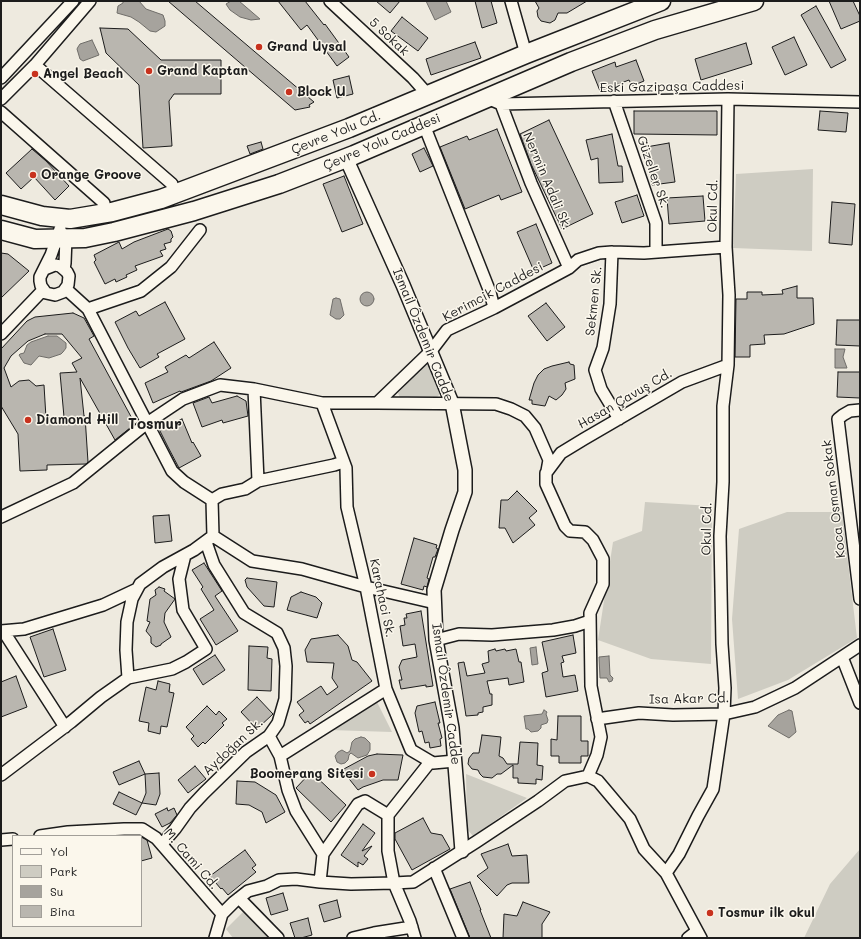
<!DOCTYPE html>
<html>
<head>
<meta charset="utf-8">
<style>
	body { margin:0 }
	#map { position:relative; width:861px; height:939px; overflow:hidden; background:#eeeadf; font-family:Mali,sans-serif }
	canvas { display:block }
	.frame { position:absolute; inset:0; border:2px solid #1c1c1c; pointer-events:none }
	.legend { position:absolute; left:12px; top:835px; width:130px; height:92px; box-sizing:border-box; background:#fbf7ec; border:1px solid #a29f99; margin:0; padding:5px 7px; list-style:none; font-size:12px; color:#1c1c1c }
	.legend li { display:flex; align-items:center; gap:8px; height:20px }
	.legend b { width:20px; border:1px solid #a29f99 }
</style>
</head>
<body>
<div id="map">
<canvas width="861" height="939"></canvas>
<div class="frame"></div>
<ul class="legend">
<li><b style="height:5px;background:#fbf7ec"></b>Yol</li>
<li><b style="height:11px;background:#ceccc2"></b>Park</li>
<li><b style="height:11px;background:#a6a39d"></b>Su</li>
<li><b style="height:11px;background:#b9b6af"></b>Bina</li>
</ul>
</div>
<script>
const c = document.querySelector('canvas').getContext('2d');
c.lineJoin = 'round';
function fillPath(path, color) {
  c.fillStyle = color;
  c.fill(path, 'evenodd');
}
function poly(rows) {
  const path = new Path2D();
  for (const r of rows) {
    if (r.length === 3) {
      path.moveTo(r[0] + r[2], r[1]);
      path.arc(r[0], r[1], r[2], 0, 2 * Math.PI);
      continue;
    }
    path.moveTo(r[0], r[1]);
    for (let i = 2; i < r.length; i += 2) path.lineTo(r[i], r[i + 1]);
  }
  return path;
}
function strokePath(path, color, width, dash) {
  c.strokeStyle = color;
  c.lineWidth = width;
  c.lineCap = dash ? 'butt' : 'round';
  c.setLineDash(dash || []);
  c.stroke(path);
}
function drawText(font, color, halo, rows, align = 'center') {
  c.font = font + ' Mali,sans-serif';
  c.lineWidth = 3;
  c.setLineDash([]);
  c.textBaseline = 'middle';
  c.strokeStyle = halo;
  c.fillStyle = color;
  for (const [text, x, y, turn = 0] of rows) {
    c.save();
    c.translate(x, y);
    c.rotate((+turn || 0) * Math.PI / 180);
    c.textAlign = isNaN(turn) ? turn : align;
    if (halo) c.strokeText(text, 0, 0);
    c.fillText(text, 0, 0);
    c.restore();
  }
}
fillPath(poly([
	[813,169,812,251,733,248,736,174],
	[425,365,431,366,441,393,437,397,400,398,398,393],
	[645,502,712,506,711,664,651,659,598,640,613,542,642,531],
	[787,512,842,512,857,638,788,680,738,699,732,619,739,529],
	[376,700,392,732,329,730],
	[466,774,527,798,473,836,467,829],
	[860,849,860,938,804,938,830,884],
	[243,912,247,913,273,938,233,938,226,929]
]), '#ceccc2');
const water = poly([
	[123,1,139,1,146,9,163,15,165,21,165,26,156,32,150,31,139,22,131,17,117,13,118,6,123,3,123,1],
	[231,1,239,1,260,19,251,20,240,17,230,10,226,4,231,1],
	[426,1,446,1,451,12,435,20,426,1],
	[92,40,99,55,83,61,80,59,77,49,78,47,80,44,92,40],
	[367,299,7],
	[336,298,340,299,344,315,340,319,336,319,330,315,333,299,336,298],
	[48,336,57,336,66,343,66,348,63,352,61,354,49,358,39,356,31,365,24,363,19,355,20,354,24,353,27,345,31,342,48,336],
	[835,349,845,349,843,357,847,368,835,368,835,349],
	[536,647,538,664,532,665,530,648,536,647],
	[609,656,610,675,613,678,612,681,609,682,607,678,600,678,599,657,609,656],
	[544,710,547,712,546,714,548,720,547,723,541,725,541,728,538,731,531,732,528,729,526,729,524,716,542,714,544,710],
	[789,710,792,711,796,732,789,738,768,726,778,715,789,710],
	[361,737,365,738,370,743,370,750,367,755,358,758,351,753,349,755,348,760,345,763,341,764,337,762,335,756,338,752,342,750,347,753,350,751,352,742,355,739,361,737]
]);
fillPath(water, '#a6a39d');
strokePath(water, '#6f6d69', 1);
const building = poly([
	[168,1,195,1,314,102,309,105,310,107,295,110,168,1],
	[278,1,305,1,324,25,325,24,349,57,337,66,307,25,301,30,278,1],
	[376,1,400,1,390,13,376,1],
	[475,1,491,1,497,23,482,28,475,1],
	[535,1,587,1,567,13,558,13,555,20,550,23,541,21,538,17,537,11,539,8,535,1],
	[829,1,853,1,860,16,860,21,841,29,829,1],
	[816,6,846,60,831,68,801,15,816,6],
	[402,17,428,38,418,51,391,31,402,17],
	[100,28,128,29,161,60,221,60,221,94,174,94,169,101,172,146,143,148,139,85,106,53,100,28],
	[794,37,807,65,785,75,772,47,794,37],
	[475,42,481,58,431,75,426,59,475,42],
	[746,43,752,64,701,80,695,59,746,43],
	[636,60,644,81,632,86,629,80,600,91,592,71,615,62,616,67,636,60],
	[349,76,353,94,337,98,333,80,349,76],
	[634,111,717,111,717,135,634,134,634,111],
	[820,111,848,113,846,132,818,130,820,111],
	[549,120,593,214,562,229,531,164,520,134,549,120],
	[497,129,522,192,501,200,499,195,465,209,440,147,467,136,469,140,497,129],
	[612,134,618,166,622,166,623,182,599,183,598,158,591,160,586,140,612,134],
	[261,142,263,149,250,154,247,146,261,142],
	[669,143,675,182,652,185,646,147,669,143],
	[424,148,433,166,420,172,412,154,424,148],
	[32,149,46,161,69,186,55,200,34,177,21,189,6,173,32,149],
	[344,176,363,224,342,232,323,184,344,176],
	[637,195,644,216,622,223,615,202,637,195],
	[703,196,705,221,669,224,667,198,703,196],
	[832,202,855,204,852,245,829,243,832,202],
	[536,224,552,263,534,271,517,232,536,224],
	[168,229,171,231,173,237,171,239,171,242,164,244,166,249,160,251,163,256,135,266,137,270,126,275,127,277,116,282,115,279,105,284,94,262,96,260,94,255,119,242,122,249,134,242,168,229],
	[1,253,8,254,29,271,1,298,1,253],
	[797,286,797,298,813,298,814,324,784,334,764,335,765,344,750,345,750,357,735,357,736,299,747,299,747,292,762,292,762,295,783,294,782,290,797,286],
	[165,302,185,339,157,354,159,357,140,368,128,348,115,322,136,311,139,316,165,302],
	[546,303,565,327,547,341,528,316,546,303],
	[73,313,84,318,94,336,89,339,135,424,115,440,80,378,84,416,85,416,88,462,86,464,47,465,47,470,20,471,18,434,1,406,1,349,27,321,35,317,73,313],
	[45,334,62,334,82,358,72,363,77,372,60,373,64,417,46,418,44,385,36,386,29,380,19,381,11,387,4,368,11,356,28,341,45,334],
	[837,320,860,320,860,346,836,345,837,320],
	[214,342,231,368,211,381,181,392,180,391,153,403,145,383,168,372,165,367,186,355,189,358,214,342],
	[569,362,570,364,574,365,575,379,565,383,566,389,562,395,556,400,549,396,545,406,532,404,532,400,529,400,534,383,538,375,544,369,552,366,569,362],
	[838,372,860,372,860,398,837,397,838,372],
	[237,396,246,401,248,416,223,423,222,420,202,427,193,403,209,397,212,403,237,396],
	[182,419,192,443,193,442,201,456,179,468,168,447,159,429,182,419],
	[517,491,537,511,529,518,535,525,513,543,505,528,499,528,501,500,508,500,517,491],
	[169,515,172,541,155,543,153,516,169,515],
	[414,538,437,545,436,548,438,549,435,557,433,557,427,578,429,579,427,587,424,586,423,590,401,584,414,538],
	[204,563,222,591,215,596,238,631,216,645,200,619,214,610,201,589,203,587,192,570,204,563],
	[247,578,277,582,274,607,264,606,247,587,245,580,247,578],
	[159,587,165,589,164,591,175,599,165,613,164,622,171,637,161,644,161,645,156,647,151,643,151,637,146,631,150,622,147,621,150,599,156,595,155,590,159,587],
	[301,592,316,597,322,603,317,618,287,610,291,597,301,592],
	[421,611,433,686,426,687,426,685,401,689,399,680,402,680,399,667,402,660,417,657,415,644,403,646,400,626,405,625,404,618,407,618,406,614,421,611],
	[53,629,66,670,44,677,30,637,53,629],
	[338,635,348,646,352,660,357,662,372,681,310,724,308,721,305,723,299,715,304,711,297,702,321,686,327,695,338,687,332,678,334,663,307,662,305,650,311,639,338,635],
	[573,635,576,653,562,656,564,662,561,663,563,677,575,675,578,691,546,697,542,673,548,671,542,642,573,635],
	[249,646,268,647,267,658,272,659,271,691,248,690,249,646],
	[495,649,496,651,505,649,506,651,516,649,519,662,521,662,524,682,509,685,508,678,487,681,490,694,492,694,492,705,483,707,483,712,478,713,478,715,466,716,458,663,464,662,467,676,485,673,482,664,489,662,488,651,495,649],
	[215,655,225,670,203,685,193,669,215,655],
	[16,676,27,707,1,717,1,682,16,676],
	[158,681,170,684,169,692,174,693,167,727,161,726,160,734,148,731,149,723,139,721,146,687,156,690,158,681],
	[257,697,273,714,257,729,241,712,257,697],
	[435,702,440,723,438,723,442,738,440,739,441,746,430,748,429,742,425,743,422,731,419,732,415,713,417,706,435,702],
	[207,706,216,715,219,711,227,719,222,723,224,725,205,744,203,742,198,747,191,739,194,736,186,727,207,706],
	[558,716,581,716,581,741,588,741,588,756,581,756,581,763,559,763,559,756,551,756,551,739,557,740,558,716],
	[482,735,501,737,499,756,503,758,507,764,518,764,520,742,538,743,537,765,543,766,542,780,536,779,536,784,518,783,518,778,513,778,513,765,501,774,497,774,492,778,483,777,480,774,478,770,472,769,468,764,469,758,473,753,479,753,482,735],
	[377,754,403,755,398,780,383,780,363,787,358,790,342,770,368,756,377,754],
	[139,761,145,774,119,785,113,772,139,761],
	[195,766,206,779,188,793,178,780,195,766],
	[311,772,346,805,331,822,296,788,311,772],
	[159,773,160,794,156,805,142,803,146,793,145,774,159,773],
	[237,781,255,782,276,795,285,812,266,823,262,812,249,805,236,804,237,781],
	[119,792,142,803,136,815,113,804,119,792],
	[167,808,168,811,174,808,177,815,170,823,162,827,155,814,167,808],
	[423,818,431,833,442,835,450,849,412,870,395,839,395,833,423,818],
	[363,824,375,833,362,851,372,846,364,856,368,859,363,865,358,862,358,867,341,855,363,824],
	[141,837,147,840,152,858,141,861,141,837],
	[508,844,512,856,527,855,529,883,512,883,507,885,497,896,477,876,488,868,481,854,508,844],
	[245,850,256,865,252,868,256,872,228,895,222,888,221,889,210,876,245,850],
	[470,882,481,910,480,910,491,938,470,938,450,889,470,882],
	[283,893,288,910,271,915,266,898,283,893],
	[337,900,341,917,324,922,319,905,337,900],
	[523,902,550,912,542,924,542,938,503,938,504,914,517,916,523,902],
	[308,918,312,935,301,938,295,938,290,923,308,918]
]);
fillPath(building, '#b9b6af');
strokePath(building, '#1c1c1c', 1);
const minor = poly([
	[330,1,413,78,428,95],
	[511,1,526,54],
	[35,65,172,184],
	[1,78,73,1],
	[487,98,501,104,728,99,860,102],
	[1,99,35,65,90,1],
	[614,101,656,223,656,252],
	[501,104,531,183,569,268],
	[1,112,104,203],
	[424,125,490,292,494,308],
	[63,234,66,238,65,263,64,269],
	[612,252,610,304,603,348,595,370,601,389,619,419],
	[45,269,55,265,60,266,67,272,69,276,68,285,63,292,55,295,46,293,41,286,40,281,40,277,51,255,60,229],
	[88,309,141,291,171,267,200,230],
	[1,334,43,290],
	[254,389,258,481],
	[322,403,346,468,347,507,366,587,386,689,411,750,433,763,455,761],
	[377,403,496,404,511,409,525,416,535,428,549,460,547,471],
	[860,410,850,411,843,415,838,419,860,599],
	[212,500,222,494,245,489,258,481,334,465,343,462],
	[1,517,73,483,147,423,183,399,220,385,254,389,322,403,377,403,431,351,447,330,494,308,569,268,578,260,599,253,612,252,644,253,726,247],
	[213,536,252,561,302,569,366,587,435,603],
	[1,631,24,629,103,605,137,589],
	[4,632,65,727],
	[436,640,459,634,492,635,553,630,575,626,590,621],
	[842,657,860,703],
	[128,678,172,669,186,662,206,649,183,610,179,579,185,555],
	[386,689,280,756,288,790,296,811,323,854,358,804,365,801,388,815,430,762],
	[597,719,639,713,673,715,724,714,755,707,795,688,860,645],
	[269,736,280,756],
	[1,775,71,722,101,697,128,678,126,650,127,622,132,599,140,584,163,567,194,550,213,536,212,500,184,482,172,471,88,309,66,289],
	[388,815,388,851,394,883,413,882,476,842,538,801,565,781,588,776],
	[40,836,68,832,124,829,142,829,156,838,222,914],
	[1,840,13,839],
	[162,844,175,829,190,808,204,793,246,752,269,736,278,723,285,699,286,666,284,648,277,633,244,613,214,565,206,542],
	[434,868,463,938],
	[666,873,644,849,630,819,598,781,588,776,597,755,601,737,591,686,590,613,603,584,603,559,593,540,585,532,570,531,565,526,546,484,546,473,561,453,584,439,682,382,728,365],
	[320,882,323,854],
	[239,898,278,938],
	[215,938,222,914,234,902,248,891,267,886,279,880,296,879,320,882,351,884,394,883,410,921,415,938],
	[353,938,374,933,412,927],
	[688,938,697,931],
	[701,938,666,873,679,854,698,816,713,789,724,714,725,688,722,644,720,536,723,482,723,406,728,365,729,295,726,247,728,99]
]);
const tertiary = poly([
	[346,158,403,285,452,403,465,470,465,492,452,530,434,590,436,640,452,728,462,851]
]);
const trunk = poly([
	[1,205,42,216,70,219,112,212,161,199,349,128,526,54,661,1],
	[1,230,35,239,85,238,114,232,194,211,279,184,354,155,571,62,655,30,754,1]
]);
strokePath(minor, '#1c1c1c', 14);
strokePath(tertiary, '#1c1c1c', 16);
strokePath(trunk, '#1c1c1c', 21);
strokePath(minor, '#fbf7ec', 11);
strokePath(tertiary, '#fbf7ec', 13);
strokePath(trunk, '#fbf7ec', 18);
for (const [x, y, r, color] of [
	[259,47,4,"#c8321e"],
	[149,71,4,"#c8321e"],
	[35,74,4,"#c8321e"],
	[289,92,4,"#c8321e"],
	[33,175,4,"#c8321e"],
	[28,420,4,"#c8321e"],
	[372,774,4,"#c8321e"],
	[710,913,4,"#c8321e"]
]) {
  const dot = new Path2D();
  dot.arc(x, y, r, 0, 2 * Math.PI);
  c.fillStyle = color;
  c.fill(dot);
  strokePath(dot, '#fbf7ec', 1.5);
}
drawText('13px', '#1c1c1c', '#fbf7ec', [
	["5 Sokak",389,37,43],
	["Eski Gazipaşa Caddesi",672,87,-1],
	["Çevre Yolu Cd.",336,133,-22],
	["Çevre Yolu Caddesi",382,142,-23],
	["Güzeller Sk.",653,172,71],
	["Nermin Adali Sk.",547,181,67],
	["Okul Cd.",713,206,-89],
	["Kerimcik Caddesi",493,292,-28],
	["Sekmen Sk.",594,301,-84],
	["Ismail Ôzdemir Cadde",423,335,68],
	["Hasan Çavuş Cd.",625,399,-30],
	["Koca Osman Sokak",834,499,-97],
	["Okul Cd.",707,529,-89],
	["Karahaci Sk.",382,598,78],
	["Ismail Ôzdemir Cadde",446,694,82],
	["Isa Akar Cd.",689,699,-1],
	["Aydoğan Sk.",233,747,-43],
	["M. Cami Cd.",191,859,49]
]);
drawText('bold 13px', '#1c1c1c', '#fbf7ec', [
	["Grand Uysal",267,47],
	["Grand Kaptan",157,71],
	["Angel Beach",43,74],
	["Block U",297,92],
	["Orange Groove",41,175],
	["Diamond Hill",36,420],
	["Boomerang Sitesi",364,774,"right"],
	["Tosmur ilk okul",718,913]
], 'left');
drawText('bold 15px', '#1c1c1c', '#fbf7ec', [
	["Tosmur",155,424]
]);
</script>
</body>
</html>
